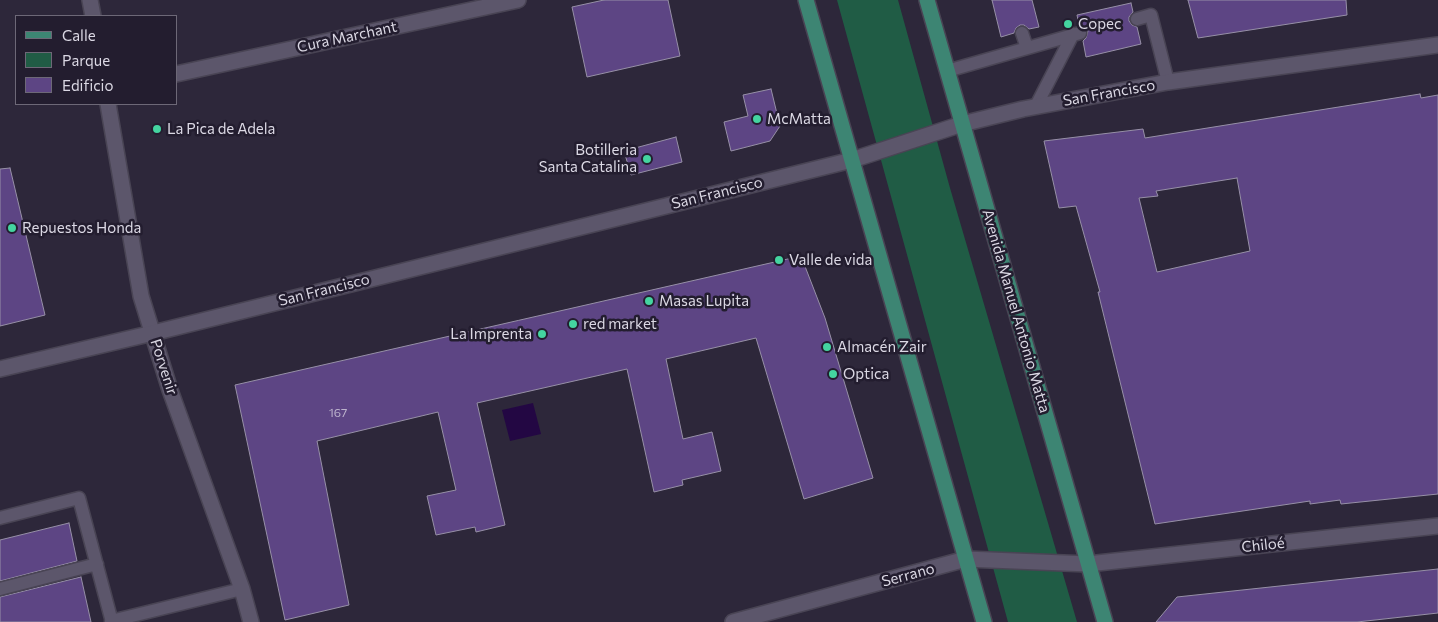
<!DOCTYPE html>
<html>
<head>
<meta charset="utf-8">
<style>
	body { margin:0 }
	#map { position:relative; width:1438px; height:622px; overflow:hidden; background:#2d273a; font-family:Commissioner,sans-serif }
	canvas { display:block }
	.legend { position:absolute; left:15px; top:15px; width:162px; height:90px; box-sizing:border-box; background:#231d2f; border:1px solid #6d6877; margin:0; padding:6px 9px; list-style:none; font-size:15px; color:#dbd8e4 }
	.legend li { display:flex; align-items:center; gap:10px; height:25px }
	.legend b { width:25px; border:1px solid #6d6877 }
</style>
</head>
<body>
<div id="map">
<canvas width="1438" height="622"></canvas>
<ul class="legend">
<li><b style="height:6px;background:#3d8573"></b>Calle</li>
<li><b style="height:14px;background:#205c45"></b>Parque</li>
<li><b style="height:14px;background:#5d4584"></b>Edificio</li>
</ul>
</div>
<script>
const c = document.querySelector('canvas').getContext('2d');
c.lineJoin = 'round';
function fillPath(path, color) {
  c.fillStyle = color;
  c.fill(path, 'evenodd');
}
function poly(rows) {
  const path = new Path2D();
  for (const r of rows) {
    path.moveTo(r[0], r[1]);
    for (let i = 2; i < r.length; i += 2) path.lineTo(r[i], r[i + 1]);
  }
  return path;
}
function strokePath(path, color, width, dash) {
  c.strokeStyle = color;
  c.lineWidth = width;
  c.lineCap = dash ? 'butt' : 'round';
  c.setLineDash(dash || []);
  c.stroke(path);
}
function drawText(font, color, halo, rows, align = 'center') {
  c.font = font + ' Commissioner,sans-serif';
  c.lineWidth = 5;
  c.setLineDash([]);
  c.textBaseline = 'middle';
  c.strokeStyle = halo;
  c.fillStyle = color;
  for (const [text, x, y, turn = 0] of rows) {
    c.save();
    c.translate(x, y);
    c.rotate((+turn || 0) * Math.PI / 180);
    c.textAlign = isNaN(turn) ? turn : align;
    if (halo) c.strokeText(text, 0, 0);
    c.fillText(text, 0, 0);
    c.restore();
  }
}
fillPath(poly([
	[837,0,898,0,950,188,1077,622,1008,622]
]), '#205c45');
fillPath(poly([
	[533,403,541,434,510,441,502,410]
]), '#230743');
const building = poly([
	[604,0,668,0,680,56,587,77,572,7,604,0],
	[992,0,1032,0,1039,27,1029,29,1024,25,1020,25,1016,28,1014,33,1001,37,992,0],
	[1188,0,1346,0,1347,15,1198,38,1188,0],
	[1131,3,1133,12,1129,17,1129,21,1132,25,1137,27,1141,44,1086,57,1083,41,1086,38,1088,31,1085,27,1079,25,1077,15,1131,3],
	[771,89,780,126,770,141,731,151,724,122,748,116,743,95,771,89],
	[1420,94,1421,98,1438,95,1438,494,1341,504,1340,500,1310,504,1310,501,1155,524,1098,292,1100,292,1076,206,1059,208,1044,141,1143,129,1145,138,1420,94],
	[1237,178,1250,251,1157,272,1139,198,1158,196,1156,191,1237,178],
	[676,137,682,162,631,175,624,151,676,137],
	[10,168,45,315,0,326,0,169,10,168],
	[801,256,825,318,873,478,804,499,756,338,666,359,683,439,712,432,721,471,682,480,683,485,654,492,627,369,477,403,505,525,476,532,475,527,436,535,427,496,456,490,438,412,317,441,349,605,285,620,235,385,801,256],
	[69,523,77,561,0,581,0,540,69,523],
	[1438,569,1438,613,1357,622,1156,622,1177,597,1438,569],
	[81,577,91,622,0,622,0,597,81,577]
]);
fillPath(building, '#5d4584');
strokePath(building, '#9790a7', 1);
const lane = poly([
	[1137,19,1151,15,1168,82],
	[1022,33,1027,48],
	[947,71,1080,33],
	[1036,106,1073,34],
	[0,518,79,498,112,622],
	[0,589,97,564],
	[111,621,242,589]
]);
const street = poly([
	[90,0,93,16],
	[176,74,518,0],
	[108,104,141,296,170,390,242,589,251,622],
	[733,622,966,559,1088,564,1438,526]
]);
const secondary = poly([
	[0,369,153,333,852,160,962,124,1023,109,1168,82,1438,45]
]);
const primary = poly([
	[806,0,984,622],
	[927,0,1105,622]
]);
strokePath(lane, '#494454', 15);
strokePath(street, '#494454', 18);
strokePath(secondary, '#494454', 18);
strokePath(primary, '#494454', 18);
strokePath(lane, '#5c566b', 12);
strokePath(street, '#5c566b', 15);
strokePath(secondary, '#5c566b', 15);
strokePath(primary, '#3d8573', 15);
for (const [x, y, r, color] of [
	[1068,24,5,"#44d4a0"],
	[757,119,5,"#44d4a0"],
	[157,129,5,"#44d4a0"],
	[647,159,5,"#44d4a0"],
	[12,228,5,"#44d4a0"],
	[779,260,5,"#44d4a0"],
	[649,301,5,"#44d4a0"],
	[573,324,5,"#44d4a0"],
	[542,334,5,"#44d4a0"],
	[827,347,5,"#44d4a0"],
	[833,374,5,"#44d4a0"]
]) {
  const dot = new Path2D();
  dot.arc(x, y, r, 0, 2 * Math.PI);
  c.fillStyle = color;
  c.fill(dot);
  strokePath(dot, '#231d2f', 2);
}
drawText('12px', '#bcb3cc', null, [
	["167",338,413]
]);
drawText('15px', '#dbd8e4', '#231d2f', [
	["Copec",1078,24],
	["McMatta",767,119],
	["La Pica de Adela",167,129],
	["Botilleria",637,150,"right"],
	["Santa Catalina",637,167,"right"],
	["Repuestos Honda",22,228],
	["Valle de vida",789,260],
	["Masas Lupita",659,301],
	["red market",583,324],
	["La Imprenta",532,334,"right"],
	["Almacén Zair",837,347],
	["Optica",843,374]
], 'left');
drawText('15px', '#dbd8e4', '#231d2f', [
	["Cura Marchant",347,37,-12],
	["San Francisco",1109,93,-10],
	["San Francisco",717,193,-14],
	["San Francisco",324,290,-14],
	["Avenida Manuel Antonio Matta",1016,311,74],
	["Porvenir",164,367,72],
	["Chiloé",1263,545,-6],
	["Serrano",908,575,-15]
]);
</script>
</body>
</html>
